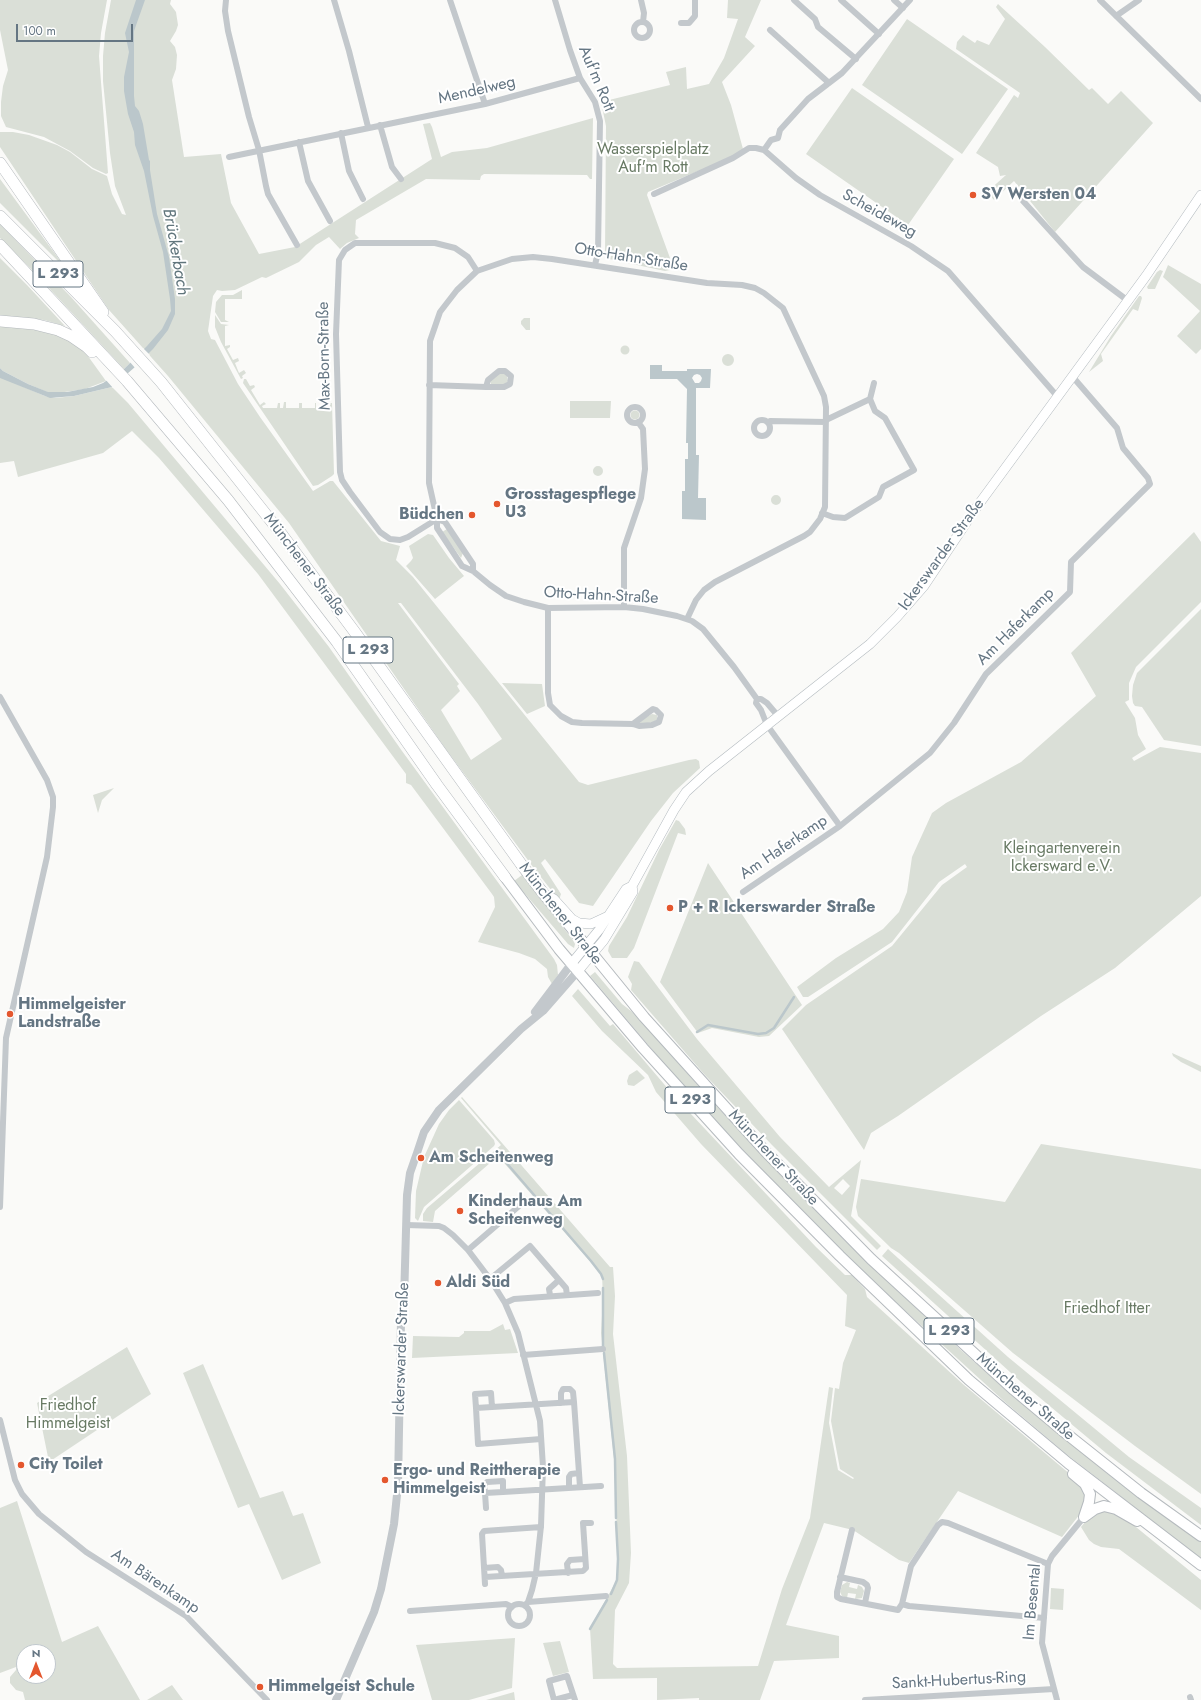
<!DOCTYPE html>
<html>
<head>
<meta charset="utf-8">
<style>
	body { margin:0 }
	#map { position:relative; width:1201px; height:1700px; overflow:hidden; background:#fafaf8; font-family:Jost,sans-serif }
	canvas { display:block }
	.north { position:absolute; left:16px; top:1644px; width:40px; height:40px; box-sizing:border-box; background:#fff; border:1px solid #c1c8cd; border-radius:50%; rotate:0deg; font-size:11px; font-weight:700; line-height:16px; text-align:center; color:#657683 }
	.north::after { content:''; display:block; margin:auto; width:14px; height:18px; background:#e4572e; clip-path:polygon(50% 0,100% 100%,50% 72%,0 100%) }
	.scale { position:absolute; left:16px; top:24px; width:117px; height:18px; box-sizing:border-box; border:2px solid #657683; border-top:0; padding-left:5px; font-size:12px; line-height:14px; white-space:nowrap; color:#657683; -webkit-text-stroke:3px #fff; paint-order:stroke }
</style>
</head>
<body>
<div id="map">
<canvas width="1201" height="1700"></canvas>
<div class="north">N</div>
<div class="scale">100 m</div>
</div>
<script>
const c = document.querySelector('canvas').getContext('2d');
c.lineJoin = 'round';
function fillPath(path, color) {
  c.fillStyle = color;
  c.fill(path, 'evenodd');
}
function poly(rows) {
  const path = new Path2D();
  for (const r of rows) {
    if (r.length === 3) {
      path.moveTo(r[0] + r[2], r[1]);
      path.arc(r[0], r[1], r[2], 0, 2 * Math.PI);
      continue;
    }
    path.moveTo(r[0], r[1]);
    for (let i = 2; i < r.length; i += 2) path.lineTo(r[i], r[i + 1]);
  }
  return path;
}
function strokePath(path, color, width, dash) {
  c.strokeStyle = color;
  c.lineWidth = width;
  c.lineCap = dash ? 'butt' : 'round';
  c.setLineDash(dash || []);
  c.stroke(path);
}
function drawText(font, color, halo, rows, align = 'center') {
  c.font = font + ' Jost,sans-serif';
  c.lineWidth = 4;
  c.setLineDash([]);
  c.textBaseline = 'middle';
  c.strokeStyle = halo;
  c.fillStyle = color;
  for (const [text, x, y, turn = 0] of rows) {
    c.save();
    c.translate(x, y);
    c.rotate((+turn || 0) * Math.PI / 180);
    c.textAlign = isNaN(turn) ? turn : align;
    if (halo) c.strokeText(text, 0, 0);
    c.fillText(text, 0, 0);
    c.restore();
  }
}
fillPath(poly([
	[0,0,107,0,101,33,99,56,108,173,106,174,93,168,70,151,44,137,6,127,1,116,1,102,3,86,8,70,0,30],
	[111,0,171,0,170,4,176,12,178,25,176,31,170,41,175,47,177,55,176,69,172,80,184,157,221,154,231,203,259,254,295,247,432,159,423,124,430,123,432,127,441,157,452,152,487,148,593,118,592,179,590,179,587,175,484,174,481,176,480,180,426,179,356,220,355,234,359,238,347,243,340,249,329,237,316,245,299,262,266,278,262,277,235,290,222,291,217,290,213,296,208,331,211,339,215,340,238,384,260,417,313,491,330,481,333,481,381,541,400,546,396,560,413,577,579,782,588,785,689,760,696,759,699,761,700,768,673,793,651,821,593,906,579,903,545,859,541,863,561,894,559,900,533,867,445,748,289,523,168,376,109,310,0,147,0,132,13,132,29,135,57,145,70,152,92,169,107,176,112,194,122,214,126,215,115,186,110,153,103,81,103,56,105,33],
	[398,603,401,603,478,704,502,739,471,760,441,710,460,691,457,686,459,684],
	[728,0,761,0,745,37,755,46,722,82,731,105,743,149,732,157,648,192,647,195,674,269,665,271,609,259,605,254,606,126,601,102,670,85,666,72,686,67,687,89,709,84,724,58,738,19,727,18],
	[998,4,1045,47,1089,90,1092,88,1108,104,1121,91,1153,123,1055,232,1014,181,994,200,987,192,1006,175,1000,176,998,167,976,153,1014,95,1018,98,1020,93,956,49,957,42,963,35,975,43,977,40,989,45,1005,19,996,7],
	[907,19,1008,89,962,154,862,85],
	[852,88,954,159,908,225,806,154],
	[0,179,67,270,0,203],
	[0,224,71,297,130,363,124,369,35,273,0,238],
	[0,258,27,285,65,326,44,320,0,316],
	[1168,265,1201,284,1201,349,1196,354,1177,336,1200,311,1163,277],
	[1160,270,1163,271,1155,289,1148,289,1147,287,1157,272],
	[242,290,242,299,225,299,225,320,229,322,221,322,215,312,216,302,222,295,233,295],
	[1139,296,1141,296,1142,298,1138,311,1133,309,1101,354,1103,361,1089,372,1111,336],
	[215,315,221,324,229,325,225,326,225,346,230,345,230,347,227,349,233,360,238,358,239,361,235,363,239,373,244,370,246,373,242,376,243,378,241,379,221,342,215,327],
	[524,318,530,318,530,330,526,330,521,324,521,321],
	[0,326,38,329,61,335,85,352,106,381,85,389,58,393,47,392,28,384,3,371,0,368],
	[625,350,4.5],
	[728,360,6],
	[503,372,507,376,508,381,506,384,491,384,490,381,500,373],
	[0,377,45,396,56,398,74,396,112,387,128,403,280,584,329,647,402,751,554,959,557,965,558,975,552,984,548,977,547,969,535,959,519,953,478,942,495,907,494,897,492,894,411,785,406,783,406,774,258,574,159,458,132,431,103,453,18,477,14,461,0,463],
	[244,379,246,379,250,386,254,385,255,387,251,390,260,405,264,402,266,404,262,406,263,408,277,408,278,403,280,403,280,408,283,408,284,402,286,402,286,408,299,408,299,403,302,403,302,408,315,408,315,403,316,403,316,408,330,408,330,403,332,403,334,474,332,476,318,485,313,486,243,383],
	[570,401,611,401,610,418,570,418],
	[635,415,4.5],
	[598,471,5],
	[776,500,5],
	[447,529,463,553,461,558,442,532],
	[1194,532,1201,542,1201,602,1136,667,1129,683,1129,700,1125,702,1135,718,1138,735,1146,749,1132,758,1134,761,1160,747,1201,753,1201,896,1115,968,1041,1016,898,1116,871,1133,864,1150,782,1029,806,1005,892,946,942,885,967,867,965,864,939,882,892,942,808,997,803,997,797,987,836,958,883,929,899,912,907,892,912,857,932,813,946,803,1021,762,1096,696,1071,653],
	[428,534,433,535,449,558,464,576,435,599,406,566,411,561,413,558,409,546],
	[1201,609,1201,746,1164,740,1142,707,1135,706,1133,703,1132,696,1133,685,1137,673],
	[502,683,542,684,545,706,527,714],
	[652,714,657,715,657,720,653,722,641,724,637,722],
	[114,788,102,800,98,813,93,795],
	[676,820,679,821,685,829,686,835,678,833,634,948,627,958,612,958,608,951,609,946,627,917,659,850],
	[708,863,802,1005,769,1036,759,1037,712,1028,698,1033,660,982],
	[522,875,573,940,575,944,574,948,568,944,514,881],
	[634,961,639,962,697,1039,780,1137,829,1187,861,1160,851,1216,881,1246,877,1250,772,1145,704,1074,631,990,632,984,628,977],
	[843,1179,850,1186,842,1195,834,1188],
	[595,972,622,1004,635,1014,708,1097,777,1171,859,1254,962,1351,1012,1395,1150,1505,1201,1542,1201,1559,1065,1453,1005,1402,855,1265,735,1143,677,1079,590,976],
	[578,989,610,1026,613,1024,675,1097,816,1247,845,1275,852,1275,865,1289,867,1297,964,1385,1077,1480,1085,1493,1085,1501,1080,1514,1062,1537,958,1491,909,1563,899,1560,853,1530,824,1523,786,1625,839,1636,839,1658,774,1661,760,1700,699,1700,699,1698,657,1700,657,1678,593,1679,590,1628,614,1585,617,1580,618,1559,614,1459,601,1333,603,1298,602,1275,498,1156,435,1211,433,1222,423,1221,423,1214,427,1208,501,1145,461,1098,462,1097,610,1267,613,1267,615,1296,613,1334,627,1456,631,1553,629,1583,615,1610,613,1664,617,1668,758,1666,782,1589,810,1518,829,1387,833,1388,829,1423,838,1470,853,1479,854,1478,840,1469,831,1421,835,1388,839,1389,843,1363,856,1330,845,1326,847,1295,701,1144,656,1092,648,1075,602,1031,572,996],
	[1172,1053,1201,1066,1201,1072,1181,1062,1173,1056],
	[637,1070,645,1078,634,1086,628,1085,627,1081,629,1075],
	[459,1100,494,1140,495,1144,494,1146,424,1207,418,1221,415,1218,416,1191,424,1157,439,1124,449,1110],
	[1041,1144,1201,1169,1201,1494,1135,1446,1013,1353,899,1253,891,1248,858,1216,856,1207,861,1179,1005,1202],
	[888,1249,1008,1357,1129,1457,1201,1508,1201,1525,1106,1453,1021,1382,882,1256],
	[503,1324,505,1330,510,1329,518,1353,412,1358,413,1336,459,1337,464,1333,464,1331,490,1331],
	[127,1347,151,1394,49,1462,37,1403],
	[203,1364,260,1498,283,1491,293,1516,303,1513,321,1563,282,1580,249,1504,238,1508,183,1373],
	[17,1501,62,1642,98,1626,140,1700,25,1700,23,1692,16,1690,10,1683,10,1677,16,1670,16,1667,0,1673,0,1508],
	[24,1652,48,1652,48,1676,24,1676],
	[1106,1510,1120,1514,1201,1580,1201,1610,1119,1549,1101,1547,1094,1544,1089,1540,1081,1527,1090,1516],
	[847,1582,850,1583,849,1587,857,1589,858,1585,862,1587,864,1591,862,1598,855,1599,856,1594,848,1593,847,1598,842,1596,840,1592,842,1585],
	[1051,1588,1064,1589,1063,1610,1050,1609],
	[515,1638,512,1688,469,1700,432,1700,416,1645],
	[560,1641,569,1672,553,1676,543,1643],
	[172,1685,183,1700,147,1700],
	[514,1692,515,1700,486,1700]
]), '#dadfd7');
fillPath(poly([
	[136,0,145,0,134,31,134,96,135,106,139,111,143,124,149,160,150,161,150,170,157,214,169,257,175,299,175,314,168,330,153,349,135,367,112,387,74,396,50,398,0,378,0,368,3,371,28,384,48,392,67,392,93,387,103,383,124,369,147,346,162,329,171,311,170,299,163,252,153,216,144,171,135,145,134,132,128,114,124,91,124,77,129,52,125,33],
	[650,365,662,365,662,371,687,371,687,369,711,369,710,388,696,388,696,455,699,455,698,498,706,498,706,520,682,519,682,491,685,491,685,459,688,459,688,443,686,443,687,389,677,379,650,379],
	[697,374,700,375,702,378,701,381,699,383,695,383,692,378,694,375]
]), '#bbc7cb');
fillPath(poly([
	[143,348,150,355,136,369,129,361],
	[122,368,129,375,113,388,105,379]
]), '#fafaf8');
strokePath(poly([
	[697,1032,708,1025,758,1034,766,1033,774,1028,794,997],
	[497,1152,591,1261,601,1274,603,1279],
	[603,1347,603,1288],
	[604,1353,615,1459,616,1518],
	[611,1594,617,1580,618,1559,616,1522],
	[590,1629,607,1600]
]), '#bbc7cb', 2.5);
const secondary = poly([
	[543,893,554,899,572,919,579,923,591,924,606,917],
	[572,963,599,930,626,889,632,886,674,810,686,792,709,771,870,644,897,617,924,586,976,508,1146,276,1201,195],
	[578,971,604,940,633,892,632,886]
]);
const primary = poly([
	[505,877,559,949,643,1048,739,1154,840,1256,969,1380,1068,1463,1201,1565],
	[543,893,644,1017,765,1151,871,1259,1014,1390,1063,1431,1141,1493,1201,1536],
	[1073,1474,1085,1484,1090,1494,1089,1502,1084,1517],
	[1084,1517,1095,1509,1104,1506,1116,1509,1137,1521]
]);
const trunk = poly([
	[0,163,103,312],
	[0,216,115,331,161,382,283,536,354,631,521,864,543,893],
	[0,245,127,381,228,500,337,642,437,785,505,877],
	[0,321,34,324,58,330,71,336,87,347,92,352]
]);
strokePath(secondary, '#b3babf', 10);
strokePath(primary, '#b5babe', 12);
strokePath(trunk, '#b4b9bd', 12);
strokePath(poly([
	[226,0,225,11,228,31,249,117,259,150,266,186,268,194,297,245],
	[334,0,349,51,368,127],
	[450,0,485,104],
	[555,0,570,50,580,78,595,102,600,121,598,252,595,265],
	[641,0,644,13,643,22],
	[794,0,815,19,818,27,856,59],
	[841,0,879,34],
	[894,0,903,8],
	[1100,0,1201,99],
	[1116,16,1139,0],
	[642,30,8],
	[681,23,689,23,695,16,695,0],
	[770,30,829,83],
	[380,125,392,167,401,179],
	[341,133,349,171,363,199],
	[299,142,308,181,330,221],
	[764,150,771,140,778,138,780,130,808,99,842,73,910,0],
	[229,157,485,104,580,78],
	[654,194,733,158,749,148,756,148,764,150,796,178,820,195,911,246,948,271,1057,396],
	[1023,201,1083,267,1127,300],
	[429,385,486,387,504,387,510,384,511,376,505,371,499,371,488,380,486,387],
	[870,399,874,383],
	[635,415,8],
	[762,428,8],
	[768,423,770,421,826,422],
	[822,513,833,517,845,518,879,497,883,487,914,470,885,418,875,411,870,399,826,420],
	[437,519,408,537,400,540,390,539,380,532,350,492,342,480,340,472,336,334,339,260,345,250,355,243,435,243,455,248,468,257,477,271],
	[437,519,445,522,473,564,473,571],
	[624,607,624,548,641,498,645,469,643,429,638,422],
	[548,608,548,693,550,705,561,716,572,722,582,723,633,724,639,726,652,725,659,722,661,715,656,710,653,709,633,724],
	[687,619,696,600,704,590,715,582,804,536,810,532,820,519,825,507,826,407,824,396,783,308,764,293,755,288,742,285,707,283,552,259,533,257,512,259,477,271,457,290,440,312,430,341,429,483,437,519,437,528,439,531,462,566,473,571,490,585,506,596,524,602,548,608,624,607,643,609,677,616,692,621,703,629,734,667,757,699,756,703,761,710,767,725,840,826,930,753,954,723,986,674,1070,592,1071,562,1150,484,1148,478,1123,448,1117,428,1072,376],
	[0,697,47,780,53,797,53,807,47,857,6,1038,0,1207],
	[757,699,761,699,767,703,778,716],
	[743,892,840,826],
	[406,1225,439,1226,444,1228,453,1235,468,1250,490,1279,505,1303,518,1333,540,1421,543,1467,541,1526,536,1573,532,1590,528,1602,525,1605],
	[468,1250,526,1200],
	[490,1279,530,1246,566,1288,567,1295],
	[550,1295,549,1289,559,1280],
	[505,1303,514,1299,598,1293],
	[523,1355,603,1349],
	[561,1403,561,1393,563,1389,570,1389,573,1392,574,1402],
	[492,1407,476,1408,475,1394,491,1393,492,1407,574,1402,580,1487],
	[476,1408,478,1444,541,1439],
	[0,1420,15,1480,22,1494,39,1514,86,1552,186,1616,267,1700],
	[569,1488,569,1477,571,1474,579,1473],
	[503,1492,485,1493,484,1485,487,1482,503,1481,503,1492,601,1486],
	[485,1493,486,1508],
	[852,1530,837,1592,837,1597,841,1599,898,1610,902,1604,911,1566,938,1525,942,1522,948,1523,1048,1564],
	[484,1568,498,1567,501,1570,502,1576],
	[568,1573,567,1564,570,1560,585,1559],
	[485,1577,583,1571,586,1568,583,1523,591,1523],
	[840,1577,863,1582,867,1585,868,1588,865,1603],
	[485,1584,482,1534,484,1531,541,1527],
	[528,1602,606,1596],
	[902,1604,909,1606,1044,1618],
	[519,1615,11],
	[410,1611,506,1604,512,1607],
	[1190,1697,1191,1700],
	[554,1700,549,1681,567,1676,575,1700],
	[554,1700,573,1695],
	[865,1700,1054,1689],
	[1057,1700,1042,1643,1048,1564,1052,1556,1084,1517]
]), '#c3c8cc', 6);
strokePath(poly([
	[535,1012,572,963],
	[336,1700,374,1612,381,1589,394,1524,398,1485,401,1321,404,1301,407,1195,410,1173,417,1153,424,1132,439,1110,521,1029,543,1011,578,971]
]), '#c3c8cc', 8);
strokePath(secondary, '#fff', 9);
strokePath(primary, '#fff', 10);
strokePath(trunk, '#fff', 11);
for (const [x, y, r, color] of [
	[973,195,4,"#e4572e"],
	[497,504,4,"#e4572e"],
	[472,515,4,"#e4572e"],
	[670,908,4,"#e4572e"],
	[10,1014,4,"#e4572e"],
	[421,1158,4,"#e4572e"],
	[460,1211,4,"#e4572e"],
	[438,1283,4,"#e4572e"],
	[21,1465,4,"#e4572e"],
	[385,1480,4,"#e4572e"],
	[260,1687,4,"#e4572e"]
]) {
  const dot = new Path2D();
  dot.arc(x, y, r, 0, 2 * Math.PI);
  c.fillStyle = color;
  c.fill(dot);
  strokePath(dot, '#fff', 1.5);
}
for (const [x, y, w] of [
	[58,274,50],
	[368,650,50],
	[690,1100,50],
	[949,1331,50]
]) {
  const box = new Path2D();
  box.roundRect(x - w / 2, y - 13, w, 26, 3);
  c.fillStyle = '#fff';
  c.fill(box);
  strokePath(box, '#657683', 1);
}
drawText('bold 15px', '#657683', null, [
	["L 293",58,274],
	["L 293",368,650],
	["L 293",690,1100],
	["L 293",949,1331]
]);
drawText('16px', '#657683', '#fff', [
	["Auf'm Rott",596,79,67],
	["Mendelweg",477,91,-13],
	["Scheideweg",879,214,29],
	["Otto-Hahn-Straße",631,258,9],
	["Max-Born-Straße",325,356,-91],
	["Ickerswarder Straße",942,555,-54],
	["Münchener Straße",304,565,53],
	["Otto-Hahn-Straße",601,596,3],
	["Am Haferkamp",1016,627,-45],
	["Am Haferkamp",784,848,-34],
	["Münchener Straße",560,914,52],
	["Münchener Straße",773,1158,47],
	["Ickerswarder Straße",402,1349,-88],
	["Münchener Straße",1025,1397,41],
	["Am Bärenkamp",155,1582,34],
	["Im Besental",1033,1602,-85],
	["Sankt-Hubertus-Ring",959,1681,-3]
]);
drawText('16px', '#687a64', '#fff', [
	["Wasserspielplatz",653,150],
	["Auf'm Rott",653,168],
	["Kleingartenverein",1062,849],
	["Ickersward e.V.",1062,867],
	["Friedhof Itter",1107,1309],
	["Friedhof",68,1406],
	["Himmelgeist",68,1424]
]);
drawText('bold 16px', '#657683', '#fff', [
	["SV Wersten 04",981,195],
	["Grosstagespflege",505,495],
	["U3",505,513],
	["Büdchen",464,515,"right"],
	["P + R Ickerswarder Straße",678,908],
	["Himmelgeister",18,1005],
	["Landstraße",18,1023],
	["Am Scheitenweg",429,1158],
	["Kinderhaus Am",468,1202],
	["Scheitenweg",468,1220],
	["Aldi Süd",446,1283],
	["City Toilet",29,1465],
	["Ergo- und Reittherapie",393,1471],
	["Himmelgeist",393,1489],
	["Himmelgeist Schule",268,1687]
], 'left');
drawText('italic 17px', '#60757c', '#fff', [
	["Brückerbach",175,252,80]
]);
</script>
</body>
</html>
